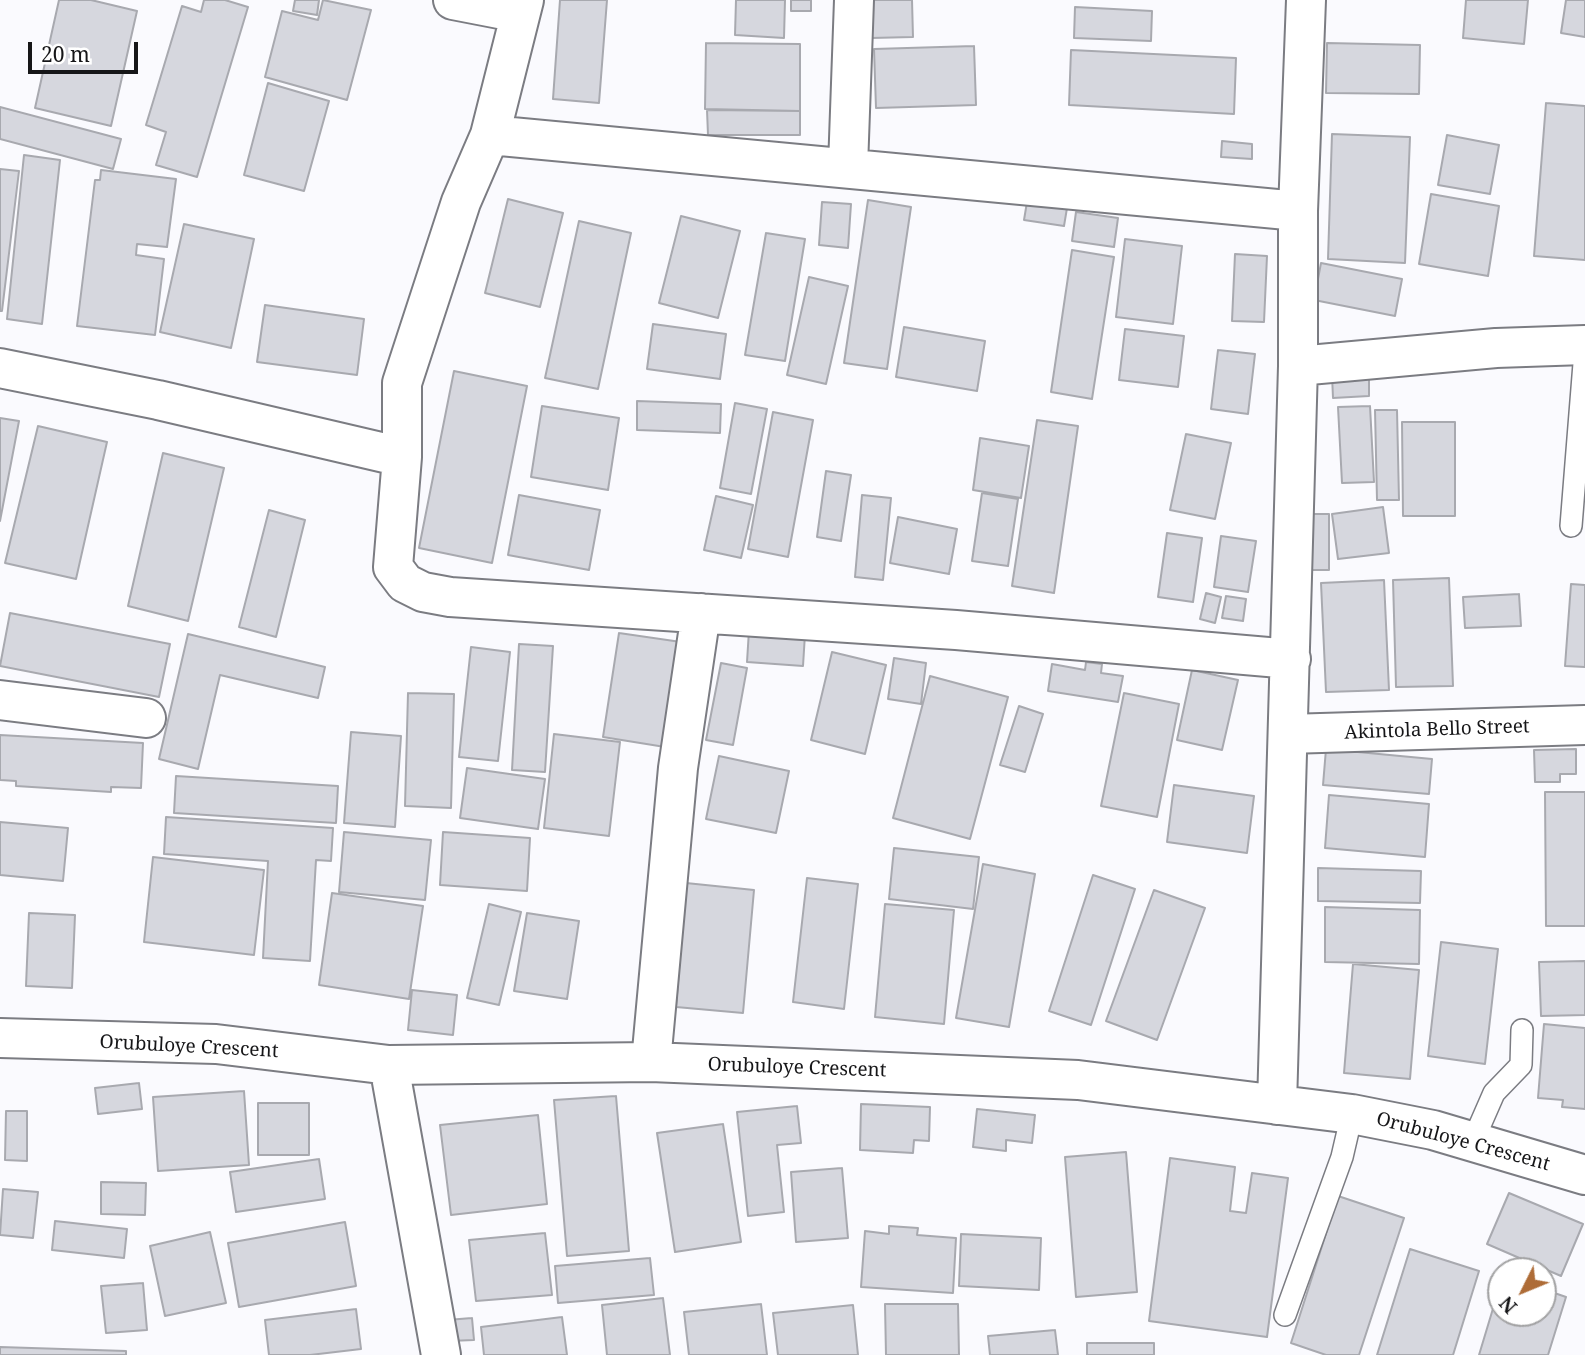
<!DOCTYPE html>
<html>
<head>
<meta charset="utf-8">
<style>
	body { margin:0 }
	#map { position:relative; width:1585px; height:1355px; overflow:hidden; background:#fafafe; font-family:"Noto Serif",serif }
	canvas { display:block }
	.north { position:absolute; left:1487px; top:1257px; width:70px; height:70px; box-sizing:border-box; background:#fff; border:2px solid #a2a2a3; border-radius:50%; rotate:227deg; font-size:19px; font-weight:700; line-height:28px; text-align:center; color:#161618 }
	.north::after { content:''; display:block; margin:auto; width:24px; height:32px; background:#ae6c37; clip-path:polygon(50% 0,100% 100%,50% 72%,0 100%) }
	.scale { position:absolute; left:28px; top:42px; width:110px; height:32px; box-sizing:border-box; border:4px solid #161618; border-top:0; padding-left:9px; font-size:21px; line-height:24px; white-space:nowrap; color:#161618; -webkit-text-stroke:5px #fff; paint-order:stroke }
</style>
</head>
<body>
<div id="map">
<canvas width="1585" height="1355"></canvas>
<div class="north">N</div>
<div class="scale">20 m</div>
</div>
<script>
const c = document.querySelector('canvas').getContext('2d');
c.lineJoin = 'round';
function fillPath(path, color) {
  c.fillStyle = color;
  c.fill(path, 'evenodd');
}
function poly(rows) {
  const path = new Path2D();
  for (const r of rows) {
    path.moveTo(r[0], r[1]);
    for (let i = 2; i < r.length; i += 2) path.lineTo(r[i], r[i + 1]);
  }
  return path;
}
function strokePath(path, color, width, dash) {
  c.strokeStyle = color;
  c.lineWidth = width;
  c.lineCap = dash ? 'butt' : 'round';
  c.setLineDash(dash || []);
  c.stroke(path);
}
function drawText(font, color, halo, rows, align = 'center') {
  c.font = font + ' "Noto Serif",serif';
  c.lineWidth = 5;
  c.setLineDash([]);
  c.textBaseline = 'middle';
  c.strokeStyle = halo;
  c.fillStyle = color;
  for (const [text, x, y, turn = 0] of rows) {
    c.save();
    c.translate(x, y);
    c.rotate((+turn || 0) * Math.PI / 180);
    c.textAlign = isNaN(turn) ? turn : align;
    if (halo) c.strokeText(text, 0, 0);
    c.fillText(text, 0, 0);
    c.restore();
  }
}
const building = poly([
	[59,0,91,0,137,11,111,126,35,108,59,0],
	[204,0,225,0,248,7,197,177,156,165,166,132,146,125,182,6,201,12,204,0],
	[295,0,319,0,317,15,293,11,295,0],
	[323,0,371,10,347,100,265,77,282,11,318,20,323,0],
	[560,0,607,0,599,103,553,99,560,0],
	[736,0,785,0,784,38,735,35,736,0],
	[791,0,811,0,811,11,791,11,791,0],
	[870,0,912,0,913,37,871,38,870,0],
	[1466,0,1528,0,1524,44,1463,38,1466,0],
	[1566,0,1585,0,1585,37,1561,33,1566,0],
	[1075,7,1152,11,1151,41,1074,38,1075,7],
	[706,43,800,44,800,111,705,109,706,43],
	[1327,43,1420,45,1419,94,1326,93,1327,43],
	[974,46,976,105,876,108,874,49,974,46],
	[1071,50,1236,58,1234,114,1069,105,1071,50],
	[268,83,329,101,304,191,244,175,268,83],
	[1546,103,1585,106,1585,260,1534,256,1546,103],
	[0,107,121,139,113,169,0,139,0,107],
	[707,110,800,111,800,135,708,135,707,110],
	[1332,134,1410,137,1405,263,1328,259,1332,134],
	[1447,135,1499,145,1490,194,1438,185,1447,135],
	[1222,141,1252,144,1252,159,1221,157,1222,141],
	[24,155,60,160,42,324,7,319,24,155],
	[0,169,19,171,2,311,0,311,0,169],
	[101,170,176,179,167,247,137,244,136,255,164,259,155,335,77,326,95,180,100,180,101,170],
	[1431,194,1499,206,1488,276,1419,264,1431,194],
	[508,199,563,213,540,307,485,293,508,199],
	[868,200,911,207,887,369,844,363,868,200],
	[822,202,851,204,848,248,819,245,822,202],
	[1027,202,1067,208,1064,226,1024,220,1027,202],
	[1076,212,1118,218,1114,247,1072,241,1076,212],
	[681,216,740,231,718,318,659,303,681,216],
	[579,221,631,233,598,389,545,378,579,221],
	[184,224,254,239,231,348,160,332,184,224],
	[766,233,805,239,785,361,745,355,766,233],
	[1125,239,1182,246,1173,324,1116,317,1125,239],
	[1072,250,1114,257,1092,399,1051,392,1072,250],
	[1235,254,1267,256,1264,322,1232,321,1235,254],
	[1321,263,1402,279,1395,316,1314,300,1321,263],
	[809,277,848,286,826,384,787,375,809,277],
	[265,305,364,319,357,375,257,362,265,305],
	[653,324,726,334,720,379,647,369,653,324],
	[904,327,985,341,977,391,896,377,904,327],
	[1125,329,1184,336,1178,387,1119,380,1125,329],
	[1218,350,1255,354,1248,414,1211,409,1218,350],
	[454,371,527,386,492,563,419,548,454,371],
	[1369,374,1369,396,1333,398,1332,375,1369,374],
	[637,401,721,404,720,433,637,430,637,401],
	[735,403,767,409,751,494,720,488,735,403],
	[542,406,619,418,608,490,531,477,542,406],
	[1370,406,1374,482,1342,483,1338,407,1370,406],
	[1375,410,1397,410,1399,500,1377,500,1375,410],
	[773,412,813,420,788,557,748,549,773,412],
	[0,418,19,421,0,521,0,418],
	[1037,420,1078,426,1054,593,1012,586,1037,420],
	[1402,422,1455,422,1455,516,1403,516,1402,422],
	[38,426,107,442,76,579,5,563,38,426],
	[1186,434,1231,443,1215,519,1170,510,1186,434],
	[980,438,1029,446,1021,498,973,490,980,438],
	[163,453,224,468,188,621,128,606,163,453],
	[826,471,851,475,841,541,817,537,826,471],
	[982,493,1018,499,1008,566,972,561,982,493],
	[519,495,600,510,589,570,508,555,519,495],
	[862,495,891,498,883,580,855,577,862,495],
	[716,496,753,505,741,558,704,550,716,496],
	[1383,507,1389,553,1338,559,1332,514,1383,507],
	[269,510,305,520,276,637,239,627,269,510],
	[1306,514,1329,514,1329,570,1306,570,1306,514],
	[898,517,957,529,949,574,890,563,898,517],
	[1167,533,1202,538,1193,602,1158,597,1167,533],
	[1221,536,1256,541,1248,592,1214,587,1221,536],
	[1449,578,1453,686,1396,687,1393,580,1449,578],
	[1384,580,1389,690,1326,692,1321,583,1384,580],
	[1571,584,1585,585,1585,667,1565,666,1571,584],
	[1206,593,1221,597,1215,623,1200,619,1206,593],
	[1519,594,1521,626,1465,628,1463,597,1519,594],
	[1226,596,1246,599,1243,621,1222,618,1226,596],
	[10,613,170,644,159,697,0,666,10,613],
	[749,630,805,634,803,666,747,662,749,630],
	[619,633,681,642,665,747,603,737,619,633],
	[188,634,325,667,318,698,220,675,198,769,159,759,188,634],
	[519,644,553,646,545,772,512,770,519,644],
	[471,647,510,652,498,761,459,757,471,647],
	[832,652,886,665,865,754,811,740,832,652],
	[894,658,926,663,921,704,888,699,894,658],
	[1086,662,1102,664,1101,673,1123,676,1118,702,1048,691,1052,664,1085,670,1086,662],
	[721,663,747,668,733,745,706,740,721,663],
	[1192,670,1238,680,1222,750,1177,740,1192,670],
	[930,676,1008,697,970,839,893,818,930,676],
	[408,693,454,694,451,808,405,806,408,693],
	[1124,693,1179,704,1157,817,1101,806,1124,693],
	[1019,706,1043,714,1025,772,1000,765,1019,706],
	[351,732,401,736,395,827,344,823,351,732],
	[554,734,620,742,609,836,544,828,554,734],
	[0,735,143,743,141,788,111,787,111,792,16,786,16,781,0,780,0,735],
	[1326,749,1432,759,1429,794,1323,785,1326,749],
	[1576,749,1576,774,1560,774,1560,782,1535,782,1534,750,1576,749],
	[719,756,789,771,776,833,706,819,719,756],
	[467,768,545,779,538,829,460,818,467,768],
	[176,776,338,786,336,823,174,813,176,776],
	[1174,785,1254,796,1247,853,1167,842,1174,785],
	[1545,792,1585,792,1585,926,1546,926,1545,792],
	[1329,795,1429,804,1425,857,1325,848,1329,795],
	[166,817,333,828,331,861,316,860,310,961,263,958,268,861,164,854,166,817],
	[0,822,68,828,63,881,0,875,0,822],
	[344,832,431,840,425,900,339,892,344,832],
	[443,832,530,838,527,891,440,885,443,832],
	[894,848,979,857,973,909,889,899,894,848],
	[153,857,264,870,254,955,144,942,153,857],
	[983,864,1035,874,1009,1027,956,1018,983,864],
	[1318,868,1421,871,1420,903,1318,901,1318,868],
	[1093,875,1135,889,1091,1025,1049,1011,1093,875],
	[807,878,858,884,844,1009,793,1002,807,878],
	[686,883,754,890,743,1013,676,1007,686,883],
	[1154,890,1205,908,1157,1040,1106,1021,1154,890],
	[332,893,423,906,409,999,319,985,332,893],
	[489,904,521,912,499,1005,467,998,489,904],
	[885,904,954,910,944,1024,875,1017,885,904],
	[1325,907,1420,910,1419,964,1325,962,1325,907],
	[29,913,75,915,72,988,26,986,29,913],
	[527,913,579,921,567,999,514,991,527,913],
	[1441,942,1498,949,1485,1064,1428,1056,1441,942],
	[1585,961,1585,1015,1541,1016,1539,962,1585,961],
	[1353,964,1419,970,1410,1079,1344,1073,1353,964],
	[412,990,457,995,453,1035,408,1030,412,990],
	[1544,1024,1585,1028,1585,1109,1562,1107,1563,1100,1538,1098,1544,1024],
	[139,1083,142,1109,98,1114,95,1088,139,1083],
	[244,1091,249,1165,158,1171,153,1097,244,1091],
	[616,1096,629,1251,567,1256,554,1100,616,1096],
	[258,1103,309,1103,309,1155,258,1155,258,1103],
	[861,1104,930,1107,929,1141,914,1140,913,1153,860,1150,861,1104],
	[797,1106,801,1143,777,1145,784,1212,748,1216,737,1112,797,1106],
	[977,1109,1035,1115,1032,1143,1006,1140,1006,1151,973,1147,977,1109],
	[6,1111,27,1111,27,1161,5,1160,6,1111],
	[538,1115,547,1204,451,1215,440,1125,538,1115],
	[723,1124,741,1242,675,1252,657,1133,723,1124],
	[1126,1152,1137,1292,1076,1297,1065,1157,1126,1152],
	[1170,1158,1235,1167,1230,1211,1246,1213,1252,1173,1288,1178,1267,1337,1149,1321,1170,1158],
	[319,1159,325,1199,236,1212,230,1172,319,1159],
	[842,1168,848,1238,796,1242,791,1172,842,1168],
	[101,1182,146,1183,145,1215,101,1214,101,1182],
	[3,1189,38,1192,33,1238,0,1235,3,1189],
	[1509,1193,1583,1224,1561,1276,1487,1244,1509,1193],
	[1338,1196,1404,1218,1359,1355,1326,1355,1291,1343,1338,1196],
	[55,1221,127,1229,124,1258,52,1250,55,1221],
	[345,1222,356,1286,239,1307,228,1243,345,1222],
	[889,1226,918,1228,917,1235,956,1238,953,1293,861,1287,865,1231,889,1234,889,1226],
	[210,1232,226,1303,165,1316,150,1246,210,1232],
	[545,1233,552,1295,476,1301,469,1240,545,1233],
	[961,1234,1041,1238,1039,1290,959,1286,961,1234],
	[1410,1249,1479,1271,1453,1355,1377,1355,1410,1249],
	[650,1258,654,1295,558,1303,555,1266,650,1258],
	[1501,1282,1501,1313,1543,1313,1543,1289,1566,1297,1548,1355,1479,1355,1501,1282],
	[143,1283,147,1330,106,1333,101,1286,143,1283],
	[663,1298,670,1355,607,1355,602,1305,663,1298],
	[761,1304,767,1355,689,1355,684,1312,761,1304],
	[885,1304,958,1304,959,1355,886,1355,885,1304],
	[853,1305,858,1355,778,1355,773,1313,853,1305],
	[356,1309,361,1349,310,1355,269,1355,265,1320,356,1309],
	[562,1317,567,1355,484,1355,481,1327,562,1317],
	[472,1318,474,1340,449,1341,447,1320,472,1318],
	[1055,1330,1058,1355,990,1355,988,1336,1055,1330],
	[1087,1343,1154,1343,1154,1355,1087,1355,1087,1343],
	[0,1347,126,1351,126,1355,0,1355,0,1347]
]);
fillPath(building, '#d6d7de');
strokePath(building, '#a8a9af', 2);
const service = poly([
	[1571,526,1585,351],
	[1473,1141,1494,1093,1521,1065,1522,1030],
	[1285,1315,1342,1157,1352,1114]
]);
const minor = poly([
	[453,0,520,13],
	[524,0,490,135,461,202,402,383,402,457,393,567,405,583,423,592,450,597,956,630,1291,659],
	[490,135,1298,211],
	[848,167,854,0],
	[1298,366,1496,348,1585,345],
	[0,368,158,400,402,457],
	[0,700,146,718],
	[1288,734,1585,725],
	[0,1038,216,1044,389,1065,651,1062,1078,1080,1352,1114,1433,1130,1585,1175],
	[651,1062,678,768,701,613],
	[389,1065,441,1355],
	[1277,1105,1298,366,1298,211,1306,0]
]);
strokePath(service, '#7b7c82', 24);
strokePath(minor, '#7b7c82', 42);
strokePath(service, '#fff', 21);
strokePath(minor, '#fff', 38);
drawText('19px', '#161618', '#fff', [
	["Akintola Bello Street",1437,730,-2],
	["Orubuloye Crescent",189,1047,3],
	["Orubuloye Crescent",797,1068,2],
	["Orubuloye Crescent",1463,1142,15]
]);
</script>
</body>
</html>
